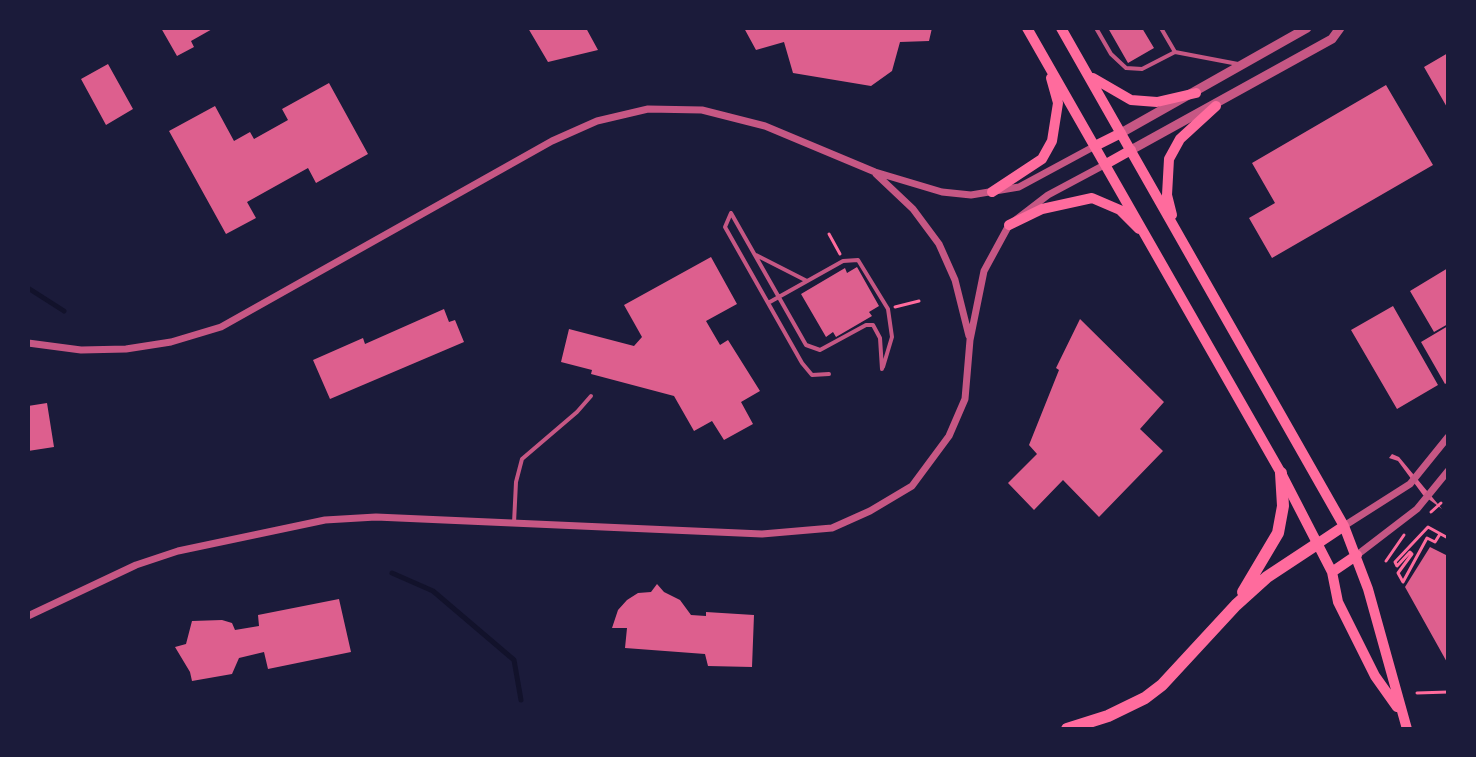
<!DOCTYPE html>
<html>
<head>
<meta charset="utf-8">
<style>
	body { margin:0 }
	#map { position:relative; width:1476px; height:757px; overflow:hidden; background:#1b1b3a; font-family:"Open Sans",sans-serif }
	canvas { display:block }
	.frame { position:absolute; inset:0; border:30px solid #1b1b3a; pointer-events:none }
</style>
</head>
<body>
<div id="map">
<canvas width="1476" height="757"></canvas>
<div class="frame"></div>
</div>
<script>
const c = document.querySelector('canvas').getContext('2d');
c.lineJoin = 'round';
function poly(rows) {
  const path = new Path2D();
  for (const r of rows) {
    path.moveTo(r[0], r[1]);
    for (let i = 2; i < r.length; i += 2) path.lineTo(r[i], r[i + 1]);
  }
  return path;
}
function strokePath(path, color, width, dash) {
  c.strokeStyle = color;
  c.lineWidth = width;
  c.lineCap = dash ? 'butt' : 'round';
  c.setLineDash(dash || []);
  c.stroke(path);
}
function fillPath(path, color) {
  c.fillStyle = color;
  c.fill(path, 'evenodd');
}
strokePath(poly([
	[28,288,64,311],
	[392,573,433,591,514,660,521,700]
]), '#12122b', 5);
fillPath(poly([
	[161,28,214,28,191,41,194,47,177,56],
	[528,28,586,28,598,50,548,62],
	[744,28,932,28,929,41,900,42,892,71,871,86,793,73,784,42,756,50],
	[1108,28,1142,28,1154,48,1128,63],
	[1448,53,1448,109,1424,67],
	[108,64,133,109,106,125,81,79],
	[329,83,368,154,316,183,308,168,247,202,256,218,226,234,169,131,215,106,234,141,250,132,254,139,288,120,282,109],
	[1386,85,1433,165,1272,258,1249,218,1275,203,1252,163],
	[711,257,737,304,706,321,720,345,728,340,760,391,741,402,753,424,724,440,712,421,694,431,674,396,591,374,592,370,561,362,569,329,634,346,642,337,624,305],
	[857,267,879,306,869,312,872,316,836,337,833,332,826,337,801,294,845,268,847,273],
	[1448,268,1448,324,1434,332,1410,291],
	[1393,306,1438,385,1397,409,1351,330],
	[444,309,449,322,455,320,464,342,330,399,313,360,363,338,365,344],
	[1080,319,1164,402,1140,429,1163,451,1099,517,1063,480,1034,510,1008,483,1037,454,1029,445,1059,370,1056,368],
	[1448,326,1448,382,1445,384,1421,342],
	[47,403,54,447,28,451,28,406],
	[1392,454,1399,457,1442,509,1423,495,1398,461,1389,458],
	[1430,547,1448,556,1448,664,1405,587],
	[657,584,664,592,680,600,691,615,706,616,706,612,754,615,752,667,708,666,705,654,625,648,627,628,612,628,618,610,627,600,638,593,651,592],
	[339,599,351,652,268,669,264,652,239,658,232,674,192,681,190,672,175,647,186,644,192,621,222,620,232,623,235,630,259,626,258,615]
]), '#dd5f8e');
strokePath(poly([
	[829,234,840,254],
	[895,307,919,301],
	[1431,512,1441,503],
	[1440,534,1435,542,1427,538,1403,582,1398,573,1412,554,1410,552,1397,566,1395,562,1428,527,1448,538],
	[1386,561,1404,535],
	[1417,693,1448,692]
]), '#ff6b9d', 3);
strokePath(poly([
	[1096,28,1111,54,1126,68,1142,69,1175,52,1161,28],
	[1175,52,1238,64],
	[731,213,806,345,820,350,866,325,873,325,880,338,882,369],
	[731,213,725,227,802,363,812,375,829,374],
	[756,255,807,281],
	[768,303,843,261,858,260,888,309,892,337,883,367],
	[514,523,516,482,522,459,577,412,591,396]
]), '#c65784', 4);
strokePath(poly([
	[876,174,913,209,939,244,955,280,969,336],
	[28,343,81,350,126,349,171,342,221,327,552,141,597,121,648,109,702,110,765,126,875,172,942,192,971,195,1019,187,1095,146],
	[1344,526,1410,484,1448,437],
	[1357,555,1417,509,1448,471],
	[28,616,136,565,178,551,325,520,376,517,762,534,832,528,870,511,912,486,949,436,965,399,970,340,984,271,1009,225,1048,195,1106,164]
]), '#c65784', 7);
strokePath(poly([
	[1121,133,1307,28],
	[1131,150,1332,39,1340,28]
]), '#c65784', 9);
strokePath(poly([
	[1027,28,1281,473,1332,572,1338,602,1375,676,1397,707],
	[1061,28,1344,526,1368,589,1407,729],
	[1093,78,1131,100,1157,102,1196,93],
	[1095,146,1121,133],
	[1106,164,1131,150],
	[992,192,1042,159,1052,141,1058,103,1051,78],
	[1172,215,1167,195,1169,159,1180,139,1216,106],
	[1009,225,1042,209,1092,198,1120,210,1139,229],
	[1317,544,1344,526],
	[1332,572,1357,555]
]), '#ff6b9d', 10);
strokePath(poly([
	[1243,592,1278,533,1283,506,1281,473],
	[1067,729,1108,716,1145,698,1162,685,1236,605,1267,577,1317,544]
]), '#ff6b9d', 12);
</script>
</body>
</html>
